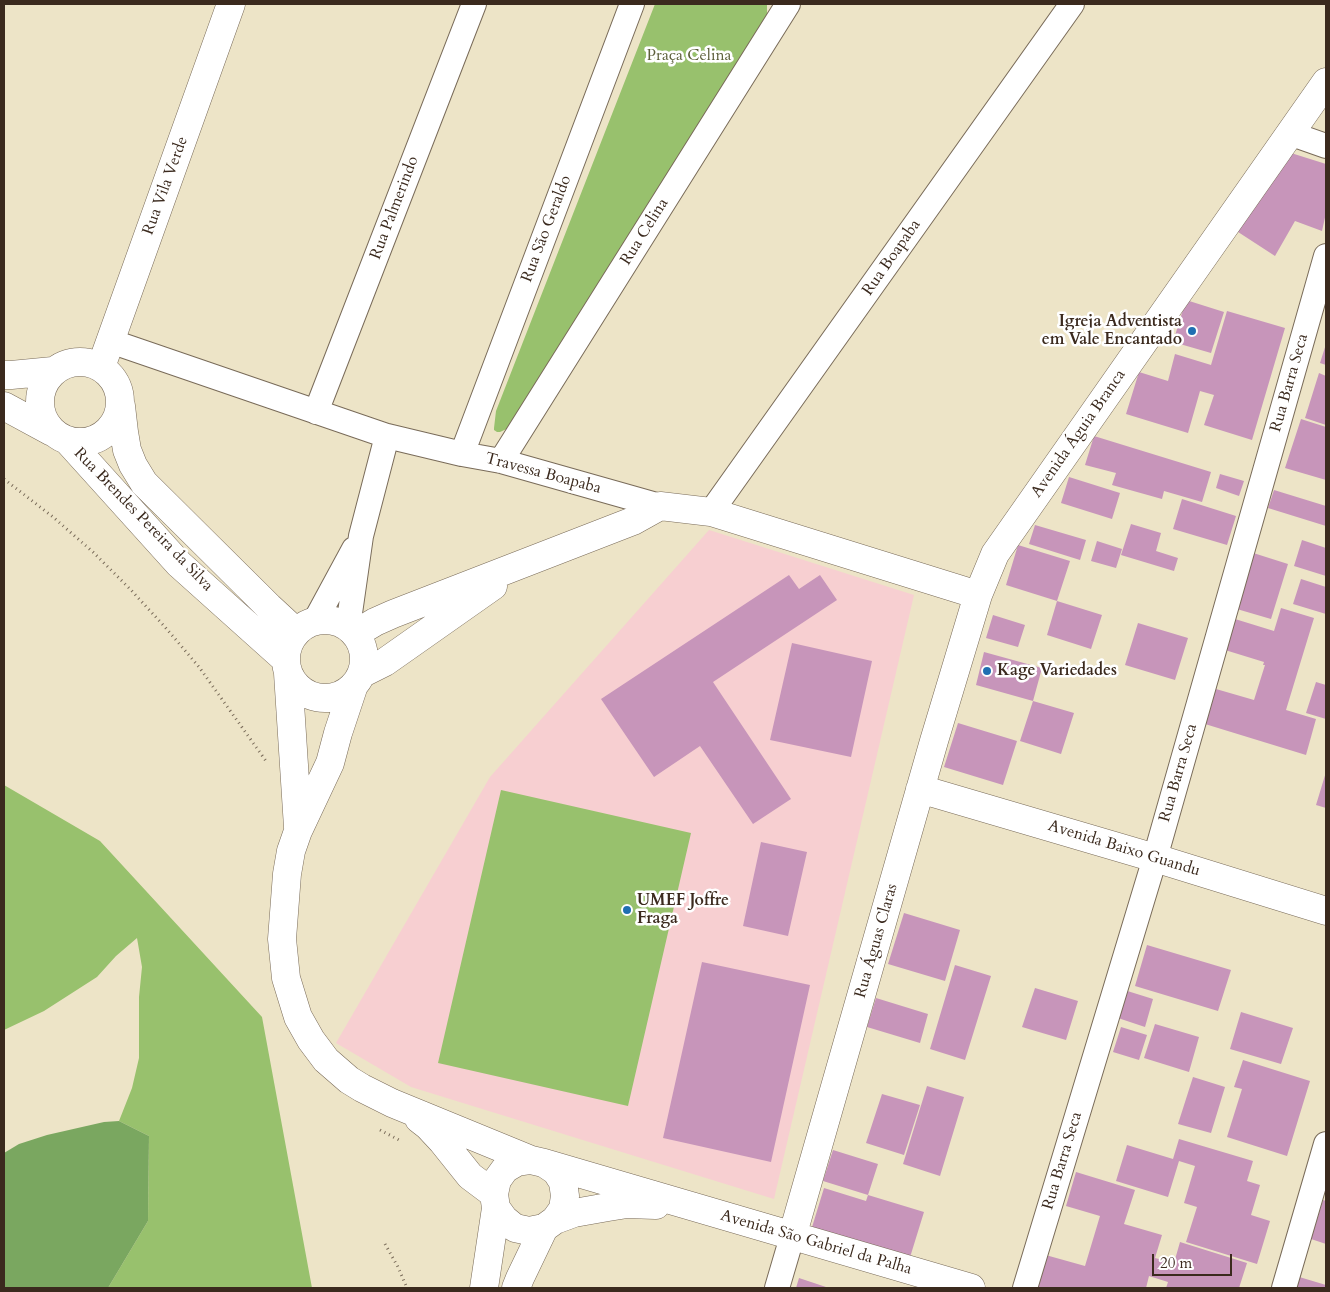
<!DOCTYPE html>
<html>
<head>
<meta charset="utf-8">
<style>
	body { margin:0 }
	#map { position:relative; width:1330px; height:1292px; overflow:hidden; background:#ede4c7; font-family:Cardo,serif }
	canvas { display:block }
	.frame { position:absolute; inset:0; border:5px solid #3b2a1e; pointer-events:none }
	.scale { position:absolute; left:1152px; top:1254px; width:80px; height:22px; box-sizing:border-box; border:2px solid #3b2a1e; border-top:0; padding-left:6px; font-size:15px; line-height:18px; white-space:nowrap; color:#3b2a1e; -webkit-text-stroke:4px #fff; paint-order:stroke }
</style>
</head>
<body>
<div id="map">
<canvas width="1330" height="1292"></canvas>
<div class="frame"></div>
<div class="scale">20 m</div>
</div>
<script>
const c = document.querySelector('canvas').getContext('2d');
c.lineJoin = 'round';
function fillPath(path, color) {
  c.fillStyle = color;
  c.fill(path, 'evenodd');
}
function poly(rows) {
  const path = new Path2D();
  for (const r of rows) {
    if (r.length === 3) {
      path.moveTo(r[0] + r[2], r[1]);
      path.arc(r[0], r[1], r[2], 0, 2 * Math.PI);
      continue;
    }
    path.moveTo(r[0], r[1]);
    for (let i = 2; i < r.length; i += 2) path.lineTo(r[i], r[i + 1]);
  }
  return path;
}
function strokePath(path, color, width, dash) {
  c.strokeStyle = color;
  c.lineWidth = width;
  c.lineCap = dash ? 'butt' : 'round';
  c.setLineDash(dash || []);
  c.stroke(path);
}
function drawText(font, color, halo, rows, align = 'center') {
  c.font = font + ' Cardo,serif';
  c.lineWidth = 5;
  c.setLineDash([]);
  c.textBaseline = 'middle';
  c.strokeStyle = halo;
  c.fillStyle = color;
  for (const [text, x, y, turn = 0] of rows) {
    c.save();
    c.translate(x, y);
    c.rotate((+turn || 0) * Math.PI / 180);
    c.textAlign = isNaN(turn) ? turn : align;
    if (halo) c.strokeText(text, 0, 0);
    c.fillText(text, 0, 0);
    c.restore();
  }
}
fillPath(poly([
	[709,530,914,595,774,1199,411,1087,336,1043,490,777]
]), '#f7cfd1');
fillPath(poly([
	[655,4,767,4,767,16,513,426,500,432,497,432,494,430,494,428,496,411],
	[4,785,100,841,262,1017,312,1288,108,1288,148,1221,149,1136,119,1121,132,1088,139,1058,139,997,142,967,137,938,116,956,97,977,44,1011,4,1030],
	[501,790,691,833,628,1106,438,1063]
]), '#98c16d');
fillPath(poly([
	[119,1121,149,1136,148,1221,108,1288,4,1288,4,1153,19,1144,47,1135,104,1122]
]), '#7aa760');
fillPath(poly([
	[1291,153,1326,164,1326,213,1322,231,1295,221,1275,256,1235,230],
	[1186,300,1224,312,1211,353,1173,342],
	[1227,311,1285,328,1252,440,1204,425,1214,395,1200,391,1188,433,1126,414,1139,372,1168,381,1175,354,1211,365],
	[1326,344,1326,365,1320,363],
	[1319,373,1326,376,1326,425,1305,418],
	[1301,419,1326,427,1326,480,1285,468],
	[1094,436,1211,472,1202,502,1164,491,1162,499,1112,485,1116,473,1085,465],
	[1220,474,1244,481,1239,496,1216,488],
	[1069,477,1120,493,1112,519,1061,503],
	[1274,490,1326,506,1326,526,1268,508],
	[1182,499,1236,516,1227,545,1173,529],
	[1131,524,1161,533,1156,551,1178,558,1174,571,1121,555],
	[1035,525,1086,540,1080,560,1029,544],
	[1302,540,1326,548,1326,576,1294,566],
	[1097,541,1122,549,1116,568,1091,561],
	[1018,545,1070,561,1057,601,1006,585],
	[1247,551,1288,564,1271,619,1230,607],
	[789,575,799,589,820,575,837,600,713,682,791,799,753,824,700,746,654,777,601,699],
	[1301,579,1326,587,1326,614,1293,604],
	[1057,601,1102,615,1091,649,1047,635],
	[1281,608,1314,618,1286,710,1316,719,1306,755,1205,724,1216,689,1254,700,1265,665,1263,665,1264,662,1225,650,1235,619,1274,631],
	[993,615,1025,625,1018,647,986,638],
	[1138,623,1188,638,1175,680,1125,665],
	[792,643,872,661,851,757,770,740],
	[984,652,1042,668,1033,701,1074,713,1061,754,1020,741,1033,701,976,685],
	[1316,682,1326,685,1326,719,1306,713],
	[958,723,1017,741,1003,785,944,767],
	[1326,772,1326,808,1316,805],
	[761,842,807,852,788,936,743,926],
	[904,913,960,930,945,981,888,964],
	[1147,945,1231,970,1218,1011,1135,986],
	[702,962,810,985,771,1162,663,1138],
	[955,965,991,976,965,1060,930,1049],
	[1035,988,1078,1001,1066,1040,1022,1027],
	[1121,989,1153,999,1145,1027,1112,1016],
	[876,998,928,1014,920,1043,867,1027],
	[1241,1012,1293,1028,1281,1064,1230,1049],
	[1155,1024,1199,1037,1189,1072,1144,1058],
	[1121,1027,1147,1035,1139,1060,1113,1052],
	[1243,1060,1310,1081,1287,1156,1227,1137,1242,1089,1234,1087],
	[1193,1077,1225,1087,1211,1133,1178,1124],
	[927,1086,964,1097,940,1176,903,1164],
	[882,1094,920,1105,904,1155,866,1143],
	[1179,1139,1253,1161,1247,1181,1260,1185,1251,1215,1270,1221,1257,1264,1186,1242,1197,1207,1184,1203,1195,1166,1179,1161,1168,1197,1116,1181,1127,1145,1173,1159],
	[833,1150,878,1164,868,1195,924,1212,907,1267,809,1237,824,1188,866,1201,868,1195,823,1181],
	[1076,1172,1135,1190,1124,1224,1162,1235,1155,1258,1174,1263,1180,1242,1247,1263,1239,1288,1166,1288,1168,1282,1149,1276,1146,1288,1032,1288,1042,1254,1085,1266,1100,1216,1066,1206],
	[1323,1200,1326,1201,1326,1244,1311,1239],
	[1296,1276,1326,1285,1326,1288,1292,1288],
	[799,1278,829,1288,796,1288]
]), '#c795ba');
const street = poly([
	[1289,133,1326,146],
	[110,341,387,436,462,454,501,461,660,506],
	[316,412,474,4],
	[462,454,632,4],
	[501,461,788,4],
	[711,512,1072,4],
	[315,621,354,549],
	[348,627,361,536,387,436],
	[777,1288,792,1237],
	[1025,1288,1155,858,1326,256],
	[1284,1288,1326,1144]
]);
const secondary = poly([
	[80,402,40],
	[101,367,231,4],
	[4,375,11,375,53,371],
	[4,406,52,432],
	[121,406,124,432,127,450,133,465,144,483,269,607,296,632],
	[68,441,179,564,285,659],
	[325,659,39],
	[355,634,375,622,393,614,633,521,660,506,711,512,978,595],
	[288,673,298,827],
	[361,674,385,662,493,586],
	[354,685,338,733,330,763,298,831,291,851,287,874,282,939,286,978,298,1017,311,1040,326,1060,349,1080,362,1088,392,1103,531,1160],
	[920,789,1155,858,1326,911],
	[419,1119,428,1126,442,1141,470,1176,494,1194],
	[544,1163,971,1288],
	[555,1220,574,1213,608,1207,627,1204,656,1205],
	[792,1237,934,741,978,595,995,554,1326,82],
	[484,1288,496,1208,494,1194,497,1180,505,1169,517,1162,531,1160,544,1163,556,1171,563,1182,565,1196,563,1209,555,1220,544,1228,529,1231,515,1228,504,1219,496,1208],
	[516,1288,520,1278,544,1228]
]);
strokePath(street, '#796b59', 26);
strokePath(secondary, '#796b59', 29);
strokePath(poly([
	[4,479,53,517,93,552,130,589,165,627,199,667,266,761],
	[380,1130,401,1141],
	[385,1244,398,1267,407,1288]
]), '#796b59', 3, [1, 4]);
strokePath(street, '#fff', 24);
strokePath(secondary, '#fff', 28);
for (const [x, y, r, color] of [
	[1192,331,5,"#1f6fb2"],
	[987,671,5,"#1f6fb2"],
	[627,910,5,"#1f6fb2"]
]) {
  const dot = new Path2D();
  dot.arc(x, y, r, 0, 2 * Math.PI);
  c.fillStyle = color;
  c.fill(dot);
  strokePath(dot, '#fff', 2);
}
drawText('16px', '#5c5f3a', '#fff', [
	["Praça Celina",689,56]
]);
drawText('16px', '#3b2a1e', '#fff', [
	["Rua Vila Verde",166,186,-70],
	["Rua Palmerindo",395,208,-69],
	["Rua São Geraldo",547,229,-69],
	["Rua Celina",645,232,-58],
	["Rua Boapaba",892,258,-55],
	["Rua Barra Seca",1290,383,-74],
	["Avenida Águia Branca",1079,434,-55],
	["Travessa Boapaba",543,474,15],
	["Rua Brendes Pereira da Silva",143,520,46],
	["Rua Barra Seca",1179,773,-74],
	["Avenida Baixo Guandu",1124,849,17],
	["Rua Águas Claras",877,941,-74],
	["Rua Barra Seca",1063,1161,-73],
	["Avenida São Gabriel da Palha",816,1243,16]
]);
drawText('bold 16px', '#3b2a1e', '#fff', [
	["Igreja Adventista",1182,322,"right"],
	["em Vale Encantado",1182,340,"right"],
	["Kage Variedades",997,671],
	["UMEF Joffre",637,901],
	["Fraga",637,919]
], 'left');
</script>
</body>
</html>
